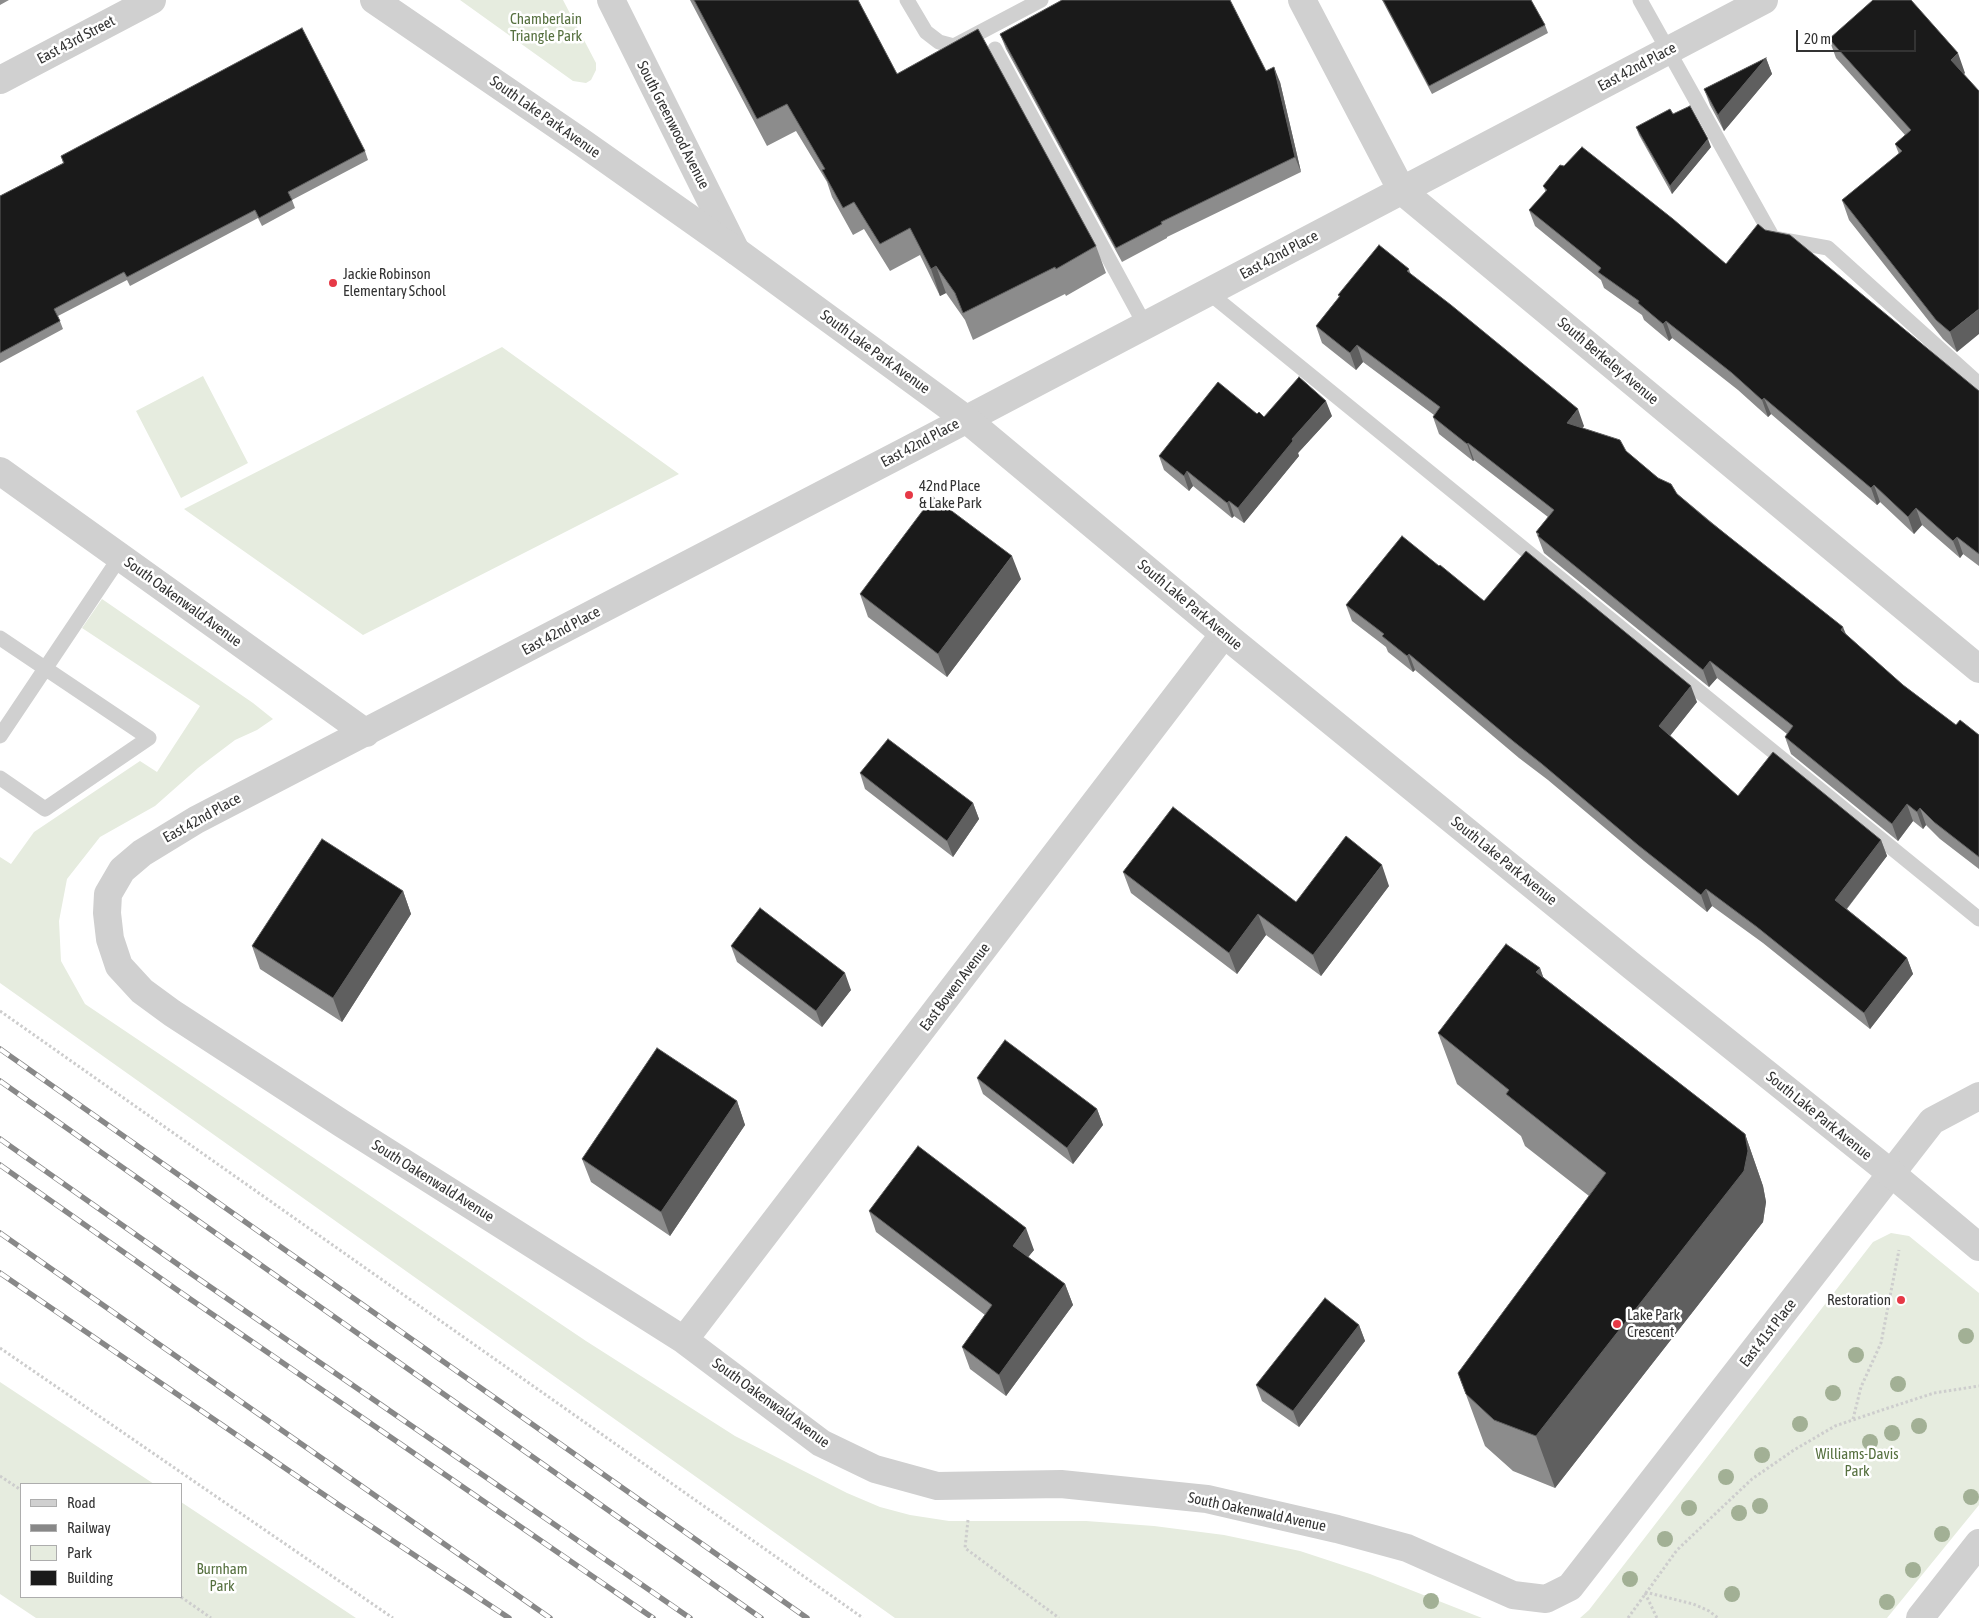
<!DOCTYPE html>
<html>
<head>
<meta charset="utf-8">
<style>
	body { margin:0 }
	#map { position:relative; width:1979px; height:1618px; overflow:hidden; background:#fff; font-family:"Asap Condensed",sans-serif }
	canvas { display:block }
	.legend { position:absolute; left:20px; top:1483px; width:162px; height:115px; box-sizing:border-box; background:#fff; border:1px solid #adadad; margin:0; padding:6px 9px; list-style:none; font-size:15px; color:#333 }
	.legend li { display:flex; align-items:center; gap:10px; height:25px }
	.legend b { width:25px; border:1px solid #adadad }
	.scale { position:absolute; left:1796px; top:30px; width:120px; height:22px; box-sizing:border-box; border:2px solid #333; border-top:0; padding-left:6px; font-size:15px; line-height:18px; white-space:nowrap; color:#333; -webkit-text-stroke:4px #fff; paint-order:stroke }
</style>
</head>
<body>
<div id="map">
<canvas width="1979" height="1618"></canvas>
<ul class="legend">
<li><b style="height:6px;background:#d0d0d0"></b>Road</li>
<li><b style="height:6px;background:#888"></b>Railway</li>
<li><b style="height:14px;background:#e6ecdf"></b>Park</li>
<li><b style="height:14px;background:#1a1a1a"></b>Building</li>
</ul>
<div class="scale">20 m</div>
</div>
<script>
const c = document.querySelector('canvas').getContext('2d');
c.lineJoin = 'round';
function fillPath(path, color) {
  c.fillStyle = color;
  c.fill(path, 'evenodd');
}
function poly(rows) {
  const path = new Path2D();
  for (const r of rows) {
    path.moveTo(r[0], r[1]);
    for (let i = 2; i < r.length; i += 2) path.lineTo(r[i], r[i + 1]);
  }
  return path;
}
function strokePath(path, color, width, dash) {
  c.strokeStyle = color;
  c.lineWidth = width;
  c.lineCap = dash ? 'butt' : 'round';
  c.setLineDash(dash || []);
  c.stroke(path);
}
function drawText(font, color, halo, rows, align = 'center') {
  c.font = font + ' "Asap Condensed",sans-serif';
  c.lineWidth = 5;
  c.setLineDash([]);
  c.textBaseline = 'middle';
  c.strokeStyle = halo;
  c.fillStyle = color;
  for (const [text, x, y, turn = 0] of rows) {
    c.save();
    c.translate(x, y);
    c.rotate((+turn || 0) * Math.PI / 180);
    c.textAlign = isNaN(turn) ? turn : align;
    if (halo) c.strokeText(text, 0, 0);
    c.fillText(text, 0, 0);
    c.restore();
  }
}
fillPath(poly([
	[460,0,563,0,596,63,596,70,591,80,586,83,573,81],
	[502,347,679,474,363,635,184,509],
	[203,376,248,463,181,498,136,411],
	[102,599,253,703,273,719,257,730,235,740,198,768,155,806,100,837,67,879,59,921,61,961,85,1004,586,1341,735,1436,847,1493,880,1507,910,1515,949,1521,1086,1521,1154,1526,1224,1535,1300,1551,1370,1574,1482,1618,895,1618,0,983,0,857,11,864,34,832,140,761,157,772,200,706,82,628],
	[1891,1233,1909,1236,1979,1293,1979,1505,1887,1618,1580,1618,1589,1610,1873,1242],
	[0,1382,154,1484,21,1484,21,1597,181,1597,181,1502,356,1618,36,1618,0,1594]
]), '#e6ecdf');
strokePath(poly([
	[0,1011,863,1618],
	[0,1348,393,1618],
	[1853,1419,1861,1387,1881,1343,1899,1250],
	[0,1476,21,1490],
	[968,1520,965,1548,1059,1618],
	[1645,1592,1693,1604,1709,1611,1718,1618],
	[1645,1593,1657,1618],
	[181,1597,211,1618],
	[1628,1618,1677,1550,1752,1479,1794,1450,1835,1426,1882,1410,1934,1393,1979,1386]
]), '#cdcdcd', 3, [2.5, 2.5]);
strokePath(poly([
	[907,0,926,32,939,42,954,46,1041,0],
	[1640,0,1773,238,1828,248,1979,384],
	[995,49,1145,325],
	[1208,292,1979,919],
	[0,638,149,738,45,809,0,778],
	[0,736,120,557]
]), '#d0d0d0', 15);
strokePath(poly([
	[611,0,736,251],
	[1302,0,1402,191,1979,669],
	[1764,0,910,449,196,820,142,853,122,870,108,894,107,913,110,939,119,966,142,991,172,1013,341,1123,684,1340,821,1443,875,1469,937,1486,1061,1484,1207,1499,1337,1529,1407,1548,1513,1595,1546,1599,1570,1587,1932,1121,1979,1096],
	[0,80,152,0],
	[0,471,366,733],
	[684,1340,1224,634],
	[1920,1618,1979,1543]
]), '#d0d0d0', 28);
strokePath(poly([
	[374,0,583,143,736,251,966,419,1224,634,1633,967,1892,1174,1979,1247]
]), '#d0d0d0', 28);
const rail = poly([
	[0,1049,807,1618],
	[0,1081,761,1618],
	[0,1139,193,1275,690,1618],
	[0,1165,180,1292,653,1618],
	[0,1233,550,1618],
	[0,1273,339,1505,509,1618]
]);
strokePath(rail, '#888', 5.5);
strokePath(rail, '#fff', 4, [11]);
c.fillStyle = '#a2b095';
for (const [x, y] of [
	[1966,1336],
	[1856,1355],
	[1898,1384],
	[1833,1393],
	[1800,1424],
	[1919,1426],
	[1892,1433],
	[1870,1442],
	[1762,1455],
	[1726,1477],
	[1971,1497],
	[1760,1506],
	[1689,1508],
	[1739,1513],
	[1942,1534],
	[1665,1539],
	[1913,1570],
	[1630,1579],
	[1732,1594],
	[1431,1601],
	[1887,1602]
]) {
  c.beginPath();
  c.arc(x, y, 8, 0, 2 * Math.PI);
  c.fill();
}
fillPath(poly([
	[0,0,9,0,0,5],
	[690,0,858,0,897,74,1096,246,1106,273,1066,296,1065,294,973,340,965,320,946,293,940,296,920,255,890,271,864,229,853,235,832,197,827,182,796,131,767,146],
	[1382,0,1531,0,1545,25,1548,33,1432,94],
	[1000,34,1266,71,1280,82,1301,172,1167,237,1167,238,1122,262,1006,49],
	[1829,39,1965,73,1964,74,1957,352,1943,339,1849,220,1842,200,1899,154,1895,144,1905,135,1836,58],
	[1766,58,1772,74,1724,131,1710,105,1704,89],
	[1636,127,1711,147,1672,194,1639,135],
	[365,151,368,160,292,200,295,208,262,226,258,218,130,286,127,280,58,316,63,329,0,363,0,196,63,163,61,156],
	[1543,186,1726,264,1765,230,1979,391,1979,566,1963,554,1960,558,1922,525,1914,534,1880,502,1877,505,1771,414,1768,417,1738,390,1672,338,1669,341,1644,320,1642,315,1604,288,1601,280,1535,226,1529,210,1546,192],
	[1409,269,1411,275,1584,426,1582,428,1626,451,1847,635,1903,685,1956,725,1979,735,1979,869,1940,839,1926,825,1923,829,1913,821,1898,841,1791,754,1785,737,1787,734,1717,678,1709,687,1544,553,1536,532,1548,517,1474,460,1473,461,1439,434,1433,417,1434,415,1363,362,1356,370,1322,343,1316,326,1339,297,1338,295],
	[1257,414,1264,417,1332,416,1298,453,1299,456,1244,523,1234,516,1232,518,1193,486,1189,491,1164,470,1159,456],
	[1439,566,1484,601,1697,702,1670,736,1738,796,1881,840,1887,856,1847,909,1907,958,1913,974,1870,1029,1763,943,1712,906,1707,912,1644,861,1548,780,1519,758,1415,670,1413,672,1388,652,1386,647,1352,621,1346,605],
	[1021,579,947,677,868,617,860,594],
	[860,773,973,803,979,819,953,857,865,789],
	[1123,872,1296,902,1389,886,1321,976,1266,935,1237,974,1131,893],
	[403,891,411,914,342,1022,260,969,252,946],
	[731,946,851,990,822,1027,737,962],
	[1540,968,1543,977,1745,1134,1763,1186,1766,1202,1763,1222,1555,1488,1513,1471,1485,1446,1458,1373,1589,1196,1525,1146,1521,1136,1457,1084,1438,1033],
	[977,1078,1097,1109,1103,1125,1073,1164,983,1094],
	[737,1101,745,1125,670,1236,591,1182,582,1159],
	[869,1211,1034,1250,1028,1257,1065,1284,1073,1305,1006,1396,970,1369,962,1347,985,1315,876,1232],
	[1359,1325,1365,1341,1299,1427,1262,1401,1256,1385]
]), '#8c8c8c');
fillPath(poly([
	[1958,53,1965,73,1958,79,1951,60],
	[1766,58,1772,74,1724,131,1718,115],
	[1274,67,1280,82,1301,172,1295,157],
	[1708,139,1711,147,1672,194,1670,186],
	[936,266,946,293,940,296,931,269],
	[1979,309,1979,334,1957,352,1950,332],
	[1666,321,1672,338,1669,341,1663,324],
	[1357,345,1363,362,1356,370,1350,353],
	[1764,398,1771,414,1768,417,1762,400],
	[1326,401,1332,416,1298,453,1299,456,1244,523,1238,508,1292,439],
	[1578,409,1584,426,1573,440,1567,423],
	[1468,443,1474,460,1473,461,1467,444],
	[1187,471,1193,486,1189,491,1184,476],
	[1874,485,1880,502,1877,505,1871,488],
	[1229,501,1234,516,1232,518,1227,503],
	[1916,508,1922,525,1914,534,1908,517],
	[1957,537,1963,554,1960,558,1953,541],
	[1012,556,1021,579,947,677,938,654],
	[1843,627,1850,644,1841,630],
	[1409,654,1415,670,1413,672,1407,656],
	[1710,661,1717,678,1709,687,1703,670],
	[1691,686,1697,702,1665,742,1659,726],
	[973,803,979,819,953,857,947,841],
	[1907,804,1913,821,1898,841,1892,824],
	[1920,808,1926,825,1923,829,1917,812],
	[1881,840,1887,856,1841,916,1835,900],
	[1382,865,1389,886,1321,976,1313,955],
	[1706,889,1712,906,1707,912,1701,895],
	[403,891,411,914,342,1022,333,998],
	[1258,914,1266,935,1237,974,1229,953],
	[1907,958,1913,974,1870,1029,1864,1013],
	[1540,968,1558,1019,1536,972],
	[845,973,851,990,822,1027,816,1011],
	[737,1101,745,1125,670,1236,661,1212],
	[1097,1109,1103,1125,1073,1164,1067,1148],
	[1745,1134,1763,1186,1766,1202,1763,1222,1555,1488,1536,1436],
	[1026,1228,1034,1250,1020,1267,1013,1246],
	[1065,1284,1073,1305,1006,1396,999,1375],
	[1359,1325,1365,1341,1299,1427,1293,1411]
]), '#5f5f5f');
const building = poly([
	[694,0,858,0,897,74,978,29,1096,246,1056,269,1055,267,963,313,955,293,936,266,931,269,910,228,880,244,854,202,843,208,822,170,825,169,787,104,757,119,694,0],
	[1062,0,1230,0,1266,71,1274,67,1295,157,1161,222,1162,224,1116,248,1000,34,1062,0],
	[1383,0,1531,0,1545,25,1429,86,1383,0],
	[1873,0,1911,0,1958,53,1951,60,1979,91,1979,309,1950,332,1936,320,1842,200,1902,151,1895,144,1911,130,1829,39,1873,0],
	[302,28,365,151,288,192,292,200,259,218,255,210,127,277,124,272,54,309,60,321,0,353,0,196,64,163,61,156,302,28],
	[1766,58,1718,115,1704,89,1766,58],
	[1690,106,1708,139,1670,186,1636,127,1670,109,1673,114,1690,106],
	[1582,147,1673,219,1726,264,1758,224,1765,230,1790,235,1979,391,1979,554,1957,537,1953,541,1916,508,1908,517,1874,485,1871,488,1764,398,1762,400,1732,373,1666,321,1663,324,1638,303,1639,301,1598,272,1601,268,1529,210,1547,190,1543,186,1560,165,1564,166,1582,147],
	[1379,245,1409,269,1407,271,1451,305,1578,409,1567,423,1620,440,1626,451,1658,478,1671,484,1677,494,1709,521,1843,627,1841,630,1903,685,1956,725,1960,720,1979,735,1979,857,1934,822,1920,808,1917,812,1907,804,1892,824,1785,737,1793,726,1710,661,1703,670,1538,536,1539,534,1536,532,1554,510,1468,443,1467,444,1433,417,1440,407,1357,345,1350,353,1316,326,1340,296,1338,295,1379,245],
	[1299,377,1326,401,1292,439,1293,441,1238,508,1229,501,1227,503,1187,471,1184,476,1159,456,1218,382,1257,414,1259,412,1264,417,1299,377],
	[933,497,1012,556,938,654,860,594,933,497],
	[1402,536,1439,566,1440,565,1484,601,1526,551,1691,686,1659,726,1738,796,1773,752,1881,840,1835,900,1907,958,1864,1013,1757,927,1706,889,1701,895,1638,845,1542,764,1513,741,1409,654,1407,656,1382,636,1384,634,1346,605,1402,536],
	[888,739,973,803,947,841,860,773,888,739],
	[1173,807,1296,902,1346,836,1382,865,1313,955,1258,914,1229,953,1123,872,1173,807],
	[322,839,403,891,333,998,252,946,322,839],
	[760,908,845,973,816,1011,731,946,760,908],
	[1506,944,1540,968,1536,972,1745,1134,1748,1151,1744,1171,1536,1436,1494,1420,1466,1394,1458,1373,1606,1173,1506,1094,1509,1090,1438,1033,1506,944],
	[1005,1040,1097,1109,1067,1148,977,1078,1005,1040],
	[657,1048,737,1101,661,1212,582,1159,657,1048],
	[918,1146,1026,1228,1013,1246,1065,1284,999,1375,962,1347,992,1305,869,1211,918,1146],
	[1325,1298,1359,1325,1293,1411,1256,1385,1325,1298]
]);
fillPath(building, '#1a1a1a');
strokePath(building, '#5f5f5f', 1);
for (const [x, y, r, color] of [
	[333,283,5,"#e63946"],
	[909,495,5,"#e63946"],
	[1901,1300,5,"#e63946"],
	[1617,1324,5,"#e63946"]
]) {
  const dot = new Path2D();
  dot.arc(x, y, r, 0, 2 * Math.PI);
  c.fillStyle = color;
  c.fill(dot);
  strokePath(dot, '#fff', 2);
}
drawText('15px', '#56703f', '#fff', [
	["Chamberlain",546,19],
	["Triangle Park",546,36],
	["Williams-Davis",1857,1454],
	["Park",1857,1471],
	["Burnham",222,1569],
	["Park",222,1586]
]);
drawText('15px', '#333', '#fff', [
	["East 43rd Street",76,40,-28],
	["East 42nd Place",1637,67,-28],
	["South Lake Park Avenue",545,117,35],
	["South Greenwood Avenue",673,125,63],
	["East 42nd Place",1279,255,-28],
	["South Lake Park Avenue",875,352,36],
	["South Berkeley Avenue",1608,361,40],
	["East 42nd Place",920,443,-28],
	["South Oakenwald Avenue",183,602,36],
	["South Lake Park Avenue",1190,605,40],
	["East 42nd Place",561,631,-28],
	["East 42nd Place",202,818,-29],
	["South Lake Park Avenue",1504,861,39],
	["East Bowen Avenue",955,987,-53],
	["South Lake Park Avenue",1819,1116,39],
	["South Oakenwald Avenue",433,1181,32],
	["East 41st Place",1768,1333,-52],
	["South Oakenwald Avenue",771,1403,36],
	["South Oakenwald Avenue",1257,1512,12]
]);
drawText('15px', '#333', '#fff', [
	["Jackie Robinson",343,274],
	["Elementary School",343,291],
	["42nd Place",919,486],
	["& Lake Park",919,503],
	["Restoration",1891,1300,"right"],
	["Lake Park",1627,1315],
	["Crescent",1627,1332]
], 'left');
</script>
</body>
</html>
